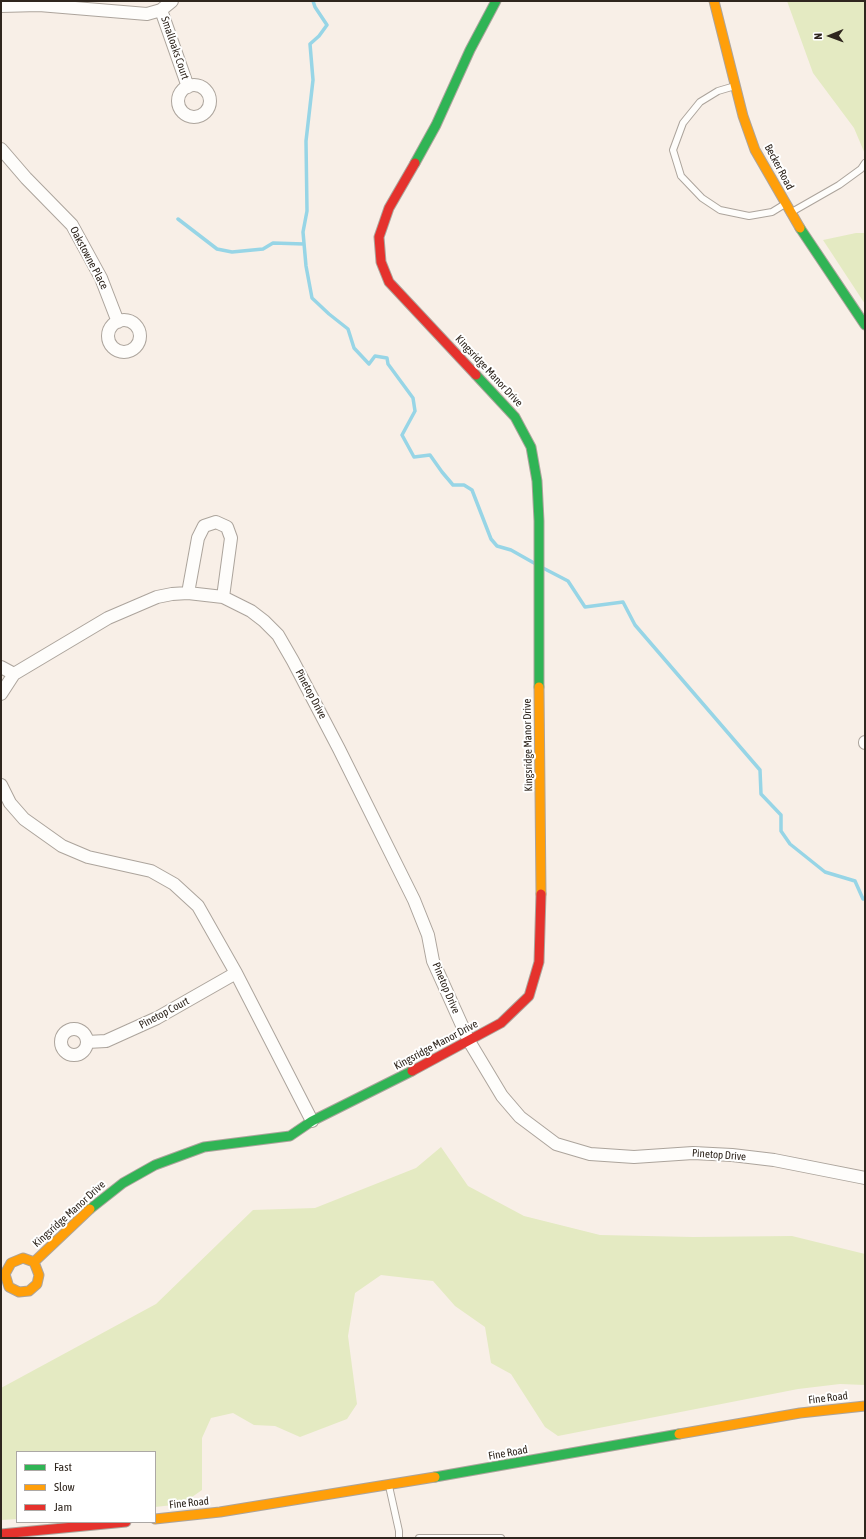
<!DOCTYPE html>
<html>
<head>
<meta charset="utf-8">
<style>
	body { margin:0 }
	#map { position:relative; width:866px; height:1539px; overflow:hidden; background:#f8efe7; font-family:"Asap Condensed",sans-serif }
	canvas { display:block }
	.frame { position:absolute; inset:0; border:2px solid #2f261e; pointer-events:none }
	.legend { position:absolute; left:16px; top:1451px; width:140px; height:72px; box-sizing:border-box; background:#fff; border:1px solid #aca8a5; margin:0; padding:5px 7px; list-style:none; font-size:12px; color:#2f261e }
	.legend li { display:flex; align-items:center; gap:8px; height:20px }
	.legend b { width:20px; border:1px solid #aca8a5 }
	.north { position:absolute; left:810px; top:16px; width:40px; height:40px; -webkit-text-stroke:3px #fff; paint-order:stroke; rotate:269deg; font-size:11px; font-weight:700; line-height:16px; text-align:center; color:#2f261e }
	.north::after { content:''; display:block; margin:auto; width:14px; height:18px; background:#2f261e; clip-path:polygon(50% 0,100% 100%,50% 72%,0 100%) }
</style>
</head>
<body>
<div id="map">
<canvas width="866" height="1539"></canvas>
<div class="frame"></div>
<ul class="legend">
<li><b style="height:5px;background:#30b455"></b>Fast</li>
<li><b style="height:5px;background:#ff9f0a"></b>Slow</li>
<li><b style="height:5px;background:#e5322d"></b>Jam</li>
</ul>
<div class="north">N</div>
</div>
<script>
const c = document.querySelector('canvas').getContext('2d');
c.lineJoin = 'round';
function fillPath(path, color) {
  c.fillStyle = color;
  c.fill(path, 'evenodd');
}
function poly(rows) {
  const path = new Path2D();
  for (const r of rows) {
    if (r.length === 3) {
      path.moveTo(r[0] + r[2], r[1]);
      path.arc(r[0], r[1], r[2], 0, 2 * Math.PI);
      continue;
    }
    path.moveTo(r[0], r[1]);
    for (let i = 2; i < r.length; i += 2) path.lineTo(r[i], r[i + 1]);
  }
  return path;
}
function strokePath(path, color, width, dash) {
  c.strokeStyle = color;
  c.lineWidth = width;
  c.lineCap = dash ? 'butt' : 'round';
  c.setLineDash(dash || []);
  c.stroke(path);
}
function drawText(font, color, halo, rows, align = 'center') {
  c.font = font + ' "Asap Condensed",sans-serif';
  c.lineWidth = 4;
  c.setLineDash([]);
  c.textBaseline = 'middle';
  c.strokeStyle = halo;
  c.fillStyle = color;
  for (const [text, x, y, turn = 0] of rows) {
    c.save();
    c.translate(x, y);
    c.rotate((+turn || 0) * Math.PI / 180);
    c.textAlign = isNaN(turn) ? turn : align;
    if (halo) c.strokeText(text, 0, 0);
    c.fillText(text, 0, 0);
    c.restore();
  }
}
fillPath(poly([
	[787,1,865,1,865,154,854,128,813,73],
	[856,233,865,233,865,304,823,240],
	[441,1147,468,1186,524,1216,600,1235,693,1237,792,1236,865,1254,865,1385,840,1384,798,1389,558,1436,545,1427,511,1374,491,1363,485,1327,455,1306,433,1281,381,1275,355,1293,348,1336,357,1404,347,1419,300,1437,275,1426,254,1425,233,1413,211,1418,202,1438,202,1490,182,1504,155,1507,155,1452,17,1452,17,1519,1,1520,1,1388,156,1304,253,1210,315,1208,416,1168]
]), '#e4eac2');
strokePath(poly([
	[313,1,315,7,327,25,319,36,310,44,313,80,306,141,307,211,303,232,306,266,312,298,329,314,348,329,354,348,369,364,375,356,387,358,388,364,413,398,415,411,402,435,414,457,430,455,442,472,453,485,464,485,472,490,491,539,497,546,511,550,534,563],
	[178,219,217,249,232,252,263,249,273,243,304,244],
	[543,568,568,581,585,607,623,602,635,625,760,770,761,794,781,815,781,831,790,844,825,872,855,881,863,899,865,899]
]), '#97d5e6', 3.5);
const lane = poly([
	[735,86,718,91,700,102,683,123,673,150,681,176,702,198,720,210,749,216,772,212,785,204],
	[790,213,839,185,861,169,865,163],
	[389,1486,399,1531,399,1538],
	[419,1538,501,1538]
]);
const street = poly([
	[1,6,39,5,147,14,161,10,172,1],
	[161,10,188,87],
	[194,101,16],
	[1,149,26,178,72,225,101,278,118,322],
	[124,336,16],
	[188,593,198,538,204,526,216,522,227,527,231,538,223,597],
	[1,667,14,674],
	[1,694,14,674,108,618,157,597,172,594,188,593,223,597,251,611,264,621,278,635,293,661,339,749,414,900,428,935,433,961,469,1041,502,1096,520,1117,556,1144,590,1154,634,1157,693,1153,732,1155,774,1160,865,1178],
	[865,742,865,743],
	[1,785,10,803,24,819,62,846,88,857,151,871,174,884,198,906,236,973,312,1121],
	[74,1042,13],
	[87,1042,106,1041,157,1018,236,973]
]);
const fast = poly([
	[415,163,436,125,470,50,496,1],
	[800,228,865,325],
	[476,375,515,417,531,447,537,481,539,521,539,687],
	[90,1209,123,1183,155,1165,204,1147,290,1136,312,1121,412,1071],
	[435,1477,679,1434]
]);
const slow = poly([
	[714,1,743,116,755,150,800,228],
	[539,687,541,894],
	[34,1262,23,1258,11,1263,5,1274,9,1287,19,1292,29,1291,37,1284,39,1275,34,1262,90,1209],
	[679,1434,800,1413,865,1406],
	[155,1519,220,1512,435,1477]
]);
const jam = poly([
	[415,163,389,208,379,237,381,262,389,282,476,375],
	[412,1071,501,1023,529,996,539,962,541,894],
	[1,1534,126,1522]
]);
strokePath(lane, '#aca49c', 8);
strokePath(street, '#aca49c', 14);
strokePath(fast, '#aca49c', 11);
strokePath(slow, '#aca49c', 11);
strokePath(jam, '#aca49c', 11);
strokePath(lane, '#fefdfb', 6);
strokePath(street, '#fefdfb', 12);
strokePath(fast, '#30b455', 9);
strokePath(slow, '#ff9f0a', 9);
strokePath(jam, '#e5322d', 9);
drawText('11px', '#2f261e', '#fff', [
	["Smalloaks Court",175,48,71],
	["Becker Road",779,167,62],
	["Oakstowne Place",89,258,62],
	["Kingsridge Manor Drive",489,371,47],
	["Pinetop Drive",311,694,62],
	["Kingsridge Manor Drive",528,745,-91],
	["Pinetop Drive",446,988,67],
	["Pinetop Court",164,1013,-28],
	["Kingsridge Manor Drive",436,1045,-28],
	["Pinetop Drive",719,1155,4],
	["Kingsridge Manor Drive",69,1214,-42],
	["Fine Road",828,1398,-7],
	["Fine Road",508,1453,-10],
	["Fine Road",189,1503,-6]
]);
</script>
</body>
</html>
